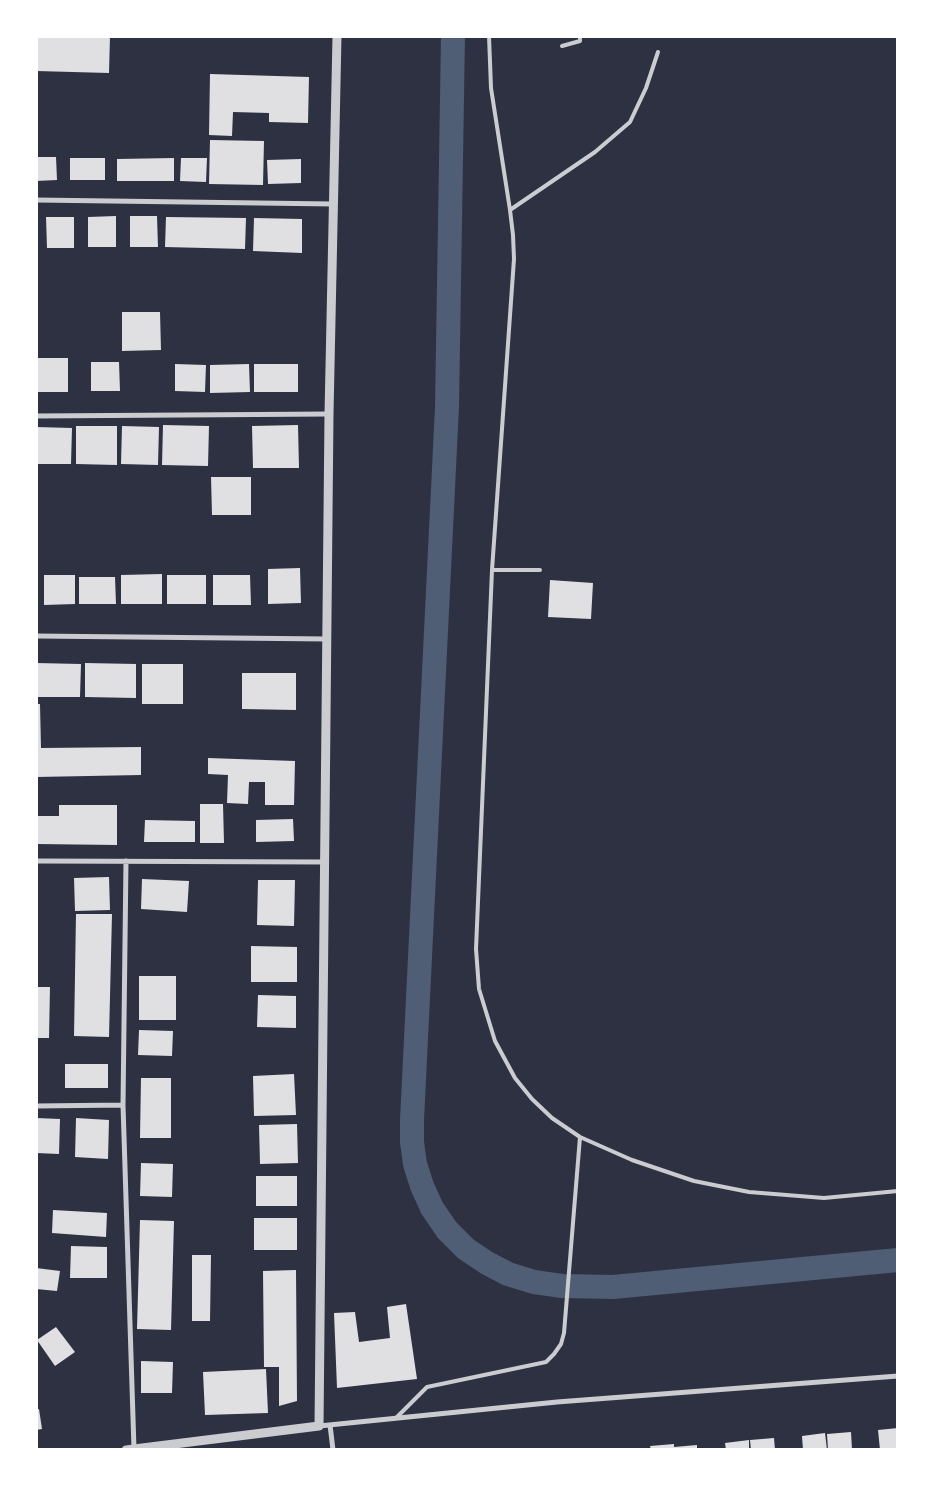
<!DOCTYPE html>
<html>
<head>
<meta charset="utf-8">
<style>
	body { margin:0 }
	#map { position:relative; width:934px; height:1486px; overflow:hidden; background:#2d3142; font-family:"Fira Sans Condensed",sans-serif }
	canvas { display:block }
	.frame { position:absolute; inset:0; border:38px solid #fff; pointer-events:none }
</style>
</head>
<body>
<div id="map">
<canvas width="934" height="1486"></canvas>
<div class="frame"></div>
</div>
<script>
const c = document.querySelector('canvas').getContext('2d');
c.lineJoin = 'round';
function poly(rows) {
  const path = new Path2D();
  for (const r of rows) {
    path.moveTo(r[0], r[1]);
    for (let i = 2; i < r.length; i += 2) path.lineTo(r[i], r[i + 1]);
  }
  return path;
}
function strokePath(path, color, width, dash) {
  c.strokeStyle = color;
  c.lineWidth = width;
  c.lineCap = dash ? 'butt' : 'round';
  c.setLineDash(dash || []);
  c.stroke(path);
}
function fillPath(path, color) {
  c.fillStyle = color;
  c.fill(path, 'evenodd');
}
strokePath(poly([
	[453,36,447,407,412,1120,412,1142,415,1164,422,1186,432,1208,447,1230,466,1249,487,1263,508,1274,534,1282,562,1286,613,1287,898,1260]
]), '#4f5d75', 24);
fillPath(poly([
	[36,36,110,36,109,73,36,71],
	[210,74,309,77,308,123,269,122,269,113,233,112,232,136,209,135],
	[210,140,264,141,263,185,209,184],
	[36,157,56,157,57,180,36,181],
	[70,158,105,158,105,180,70,180],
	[174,158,174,181,117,181,117,159],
	[181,158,207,158,206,182,180,181],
	[301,159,301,183,268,184,267,160],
	[116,216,116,247,88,247,88,217],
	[130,216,157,216,158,247,130,247],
	[46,217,74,217,74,248,47,248],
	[166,217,246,218,245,249,165,247],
	[254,218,302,219,302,253,253,251],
	[122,312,160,312,161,350,122,351],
	[36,358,68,358,68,392,36,392],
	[91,362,119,362,120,391,91,391],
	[175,364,206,365,205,392,175,391],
	[249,364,250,392,210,393,210,365],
	[254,364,298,364,298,392,254,392],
	[163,425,209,426,208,466,162,465],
	[298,425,299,468,253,468,252,426],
	[76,426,117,426,117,465,76,464],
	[122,426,159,427,158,465,121,464],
	[36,427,72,428,71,464,36,464],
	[211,477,251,477,251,515,212,515],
	[300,568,301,603,268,604,268,569],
	[162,574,162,604,121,604,121,575],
	[44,575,75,575,75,604,44,605],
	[167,575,206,575,206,604,167,604],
	[213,575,250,575,251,605,213,605],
	[79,577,115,577,116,604,79,604],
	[550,580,593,583,591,619,548,617],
	[36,663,81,664,80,697,36,697],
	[85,663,136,664,136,698,85,697],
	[142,664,183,664,183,704,142,704],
	[242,673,296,673,296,710,242,709],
	[36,704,40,704,41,748,141,747,141,775,36,777],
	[208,758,295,761,294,805,265,805,265,782,249,782,248,804,227,803,228,775,208,774],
	[200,804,223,804,224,843,200,843],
	[59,805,117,805,117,845,36,844,36,816,59,816],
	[293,819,294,841,256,842,256,820],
	[145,820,195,821,195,842,144,842],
	[109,877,110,910,75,911,74,878],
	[142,879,189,881,187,912,141,909],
	[258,880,295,880,294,926,257,925],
	[76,914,112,914,109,1037,74,1036],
	[251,946,297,947,297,982,251,982],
	[139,976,176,976,176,1020,139,1020],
	[36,987,50,987,49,1038,36,1038],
	[258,995,296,996,296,1028,257,1027],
	[139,1030,173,1031,172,1056,138,1055],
	[65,1064,108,1064,108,1088,65,1088],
	[294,1074,296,1115,254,1116,253,1076],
	[141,1078,171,1078,171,1138,140,1138],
	[36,1118,60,1119,59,1154,36,1153],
	[76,1118,109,1120,108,1159,75,1157],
	[297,1124,298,1163,260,1164,259,1125],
	[141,1163,173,1164,172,1197,140,1196],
	[256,1176,297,1176,297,1206,256,1206],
	[53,1210,107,1213,106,1237,52,1233],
	[254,1218,297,1218,297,1250,254,1250],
	[140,1220,174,1221,171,1330,137,1329],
	[71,1246,107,1247,107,1278,70,1278],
	[192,1255,211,1255,210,1321,192,1321],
	[36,1268,60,1271,57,1291,36,1289],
	[296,1270,297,1401,279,1406,279,1367,264,1367,263,1271],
	[406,1304,417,1379,337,1388,334,1313,355,1312,359,1342,390,1338,387,1307],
	[56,1327,75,1352,55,1366,37,1340],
	[141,1361,173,1362,172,1393,141,1393],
	[266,1369,268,1413,205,1415,203,1372],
	[39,1409,42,1429,36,1430,36,1410],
	[898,1428,898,1450,880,1450,878,1430],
	[851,1432,852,1450,828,1450,827,1434],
	[825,1433,827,1450,803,1450,802,1436],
	[774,1438,775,1450,751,1450,750,1440],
	[749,1440,749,1450,726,1450,725,1443],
	[674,1444,674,1447,697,1445,697,1450,651,1450,650,1446]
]), '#e0e0e3');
strokePath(poly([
	[489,36,491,88,510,210,595,152,630,122,646,88,658,52],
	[562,46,580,41,580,36],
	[510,210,513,235,514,259,492,570,476,949,479,989,495,1041,515,1078,532,1099,552,1118,580,1137,632,1160,694,1181,749,1192,824,1198,898,1191],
	[492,570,540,570],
	[396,1418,427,1387,546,1362,554,1354,561,1344,564,1333,580,1137]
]), '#caccd0', 4);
strokePath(poly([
	[36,200,333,204],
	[36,416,329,414],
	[36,636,327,639],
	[36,861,325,862],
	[126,861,123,1105,134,1449],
	[36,1106,123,1105],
	[330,1425,333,1450],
	[319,1426,557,1402,898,1376]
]), '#caccd0', 5);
strokePath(poly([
	[126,1450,319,1426,329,414,337,36]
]), '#caccd0', 9);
</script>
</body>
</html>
